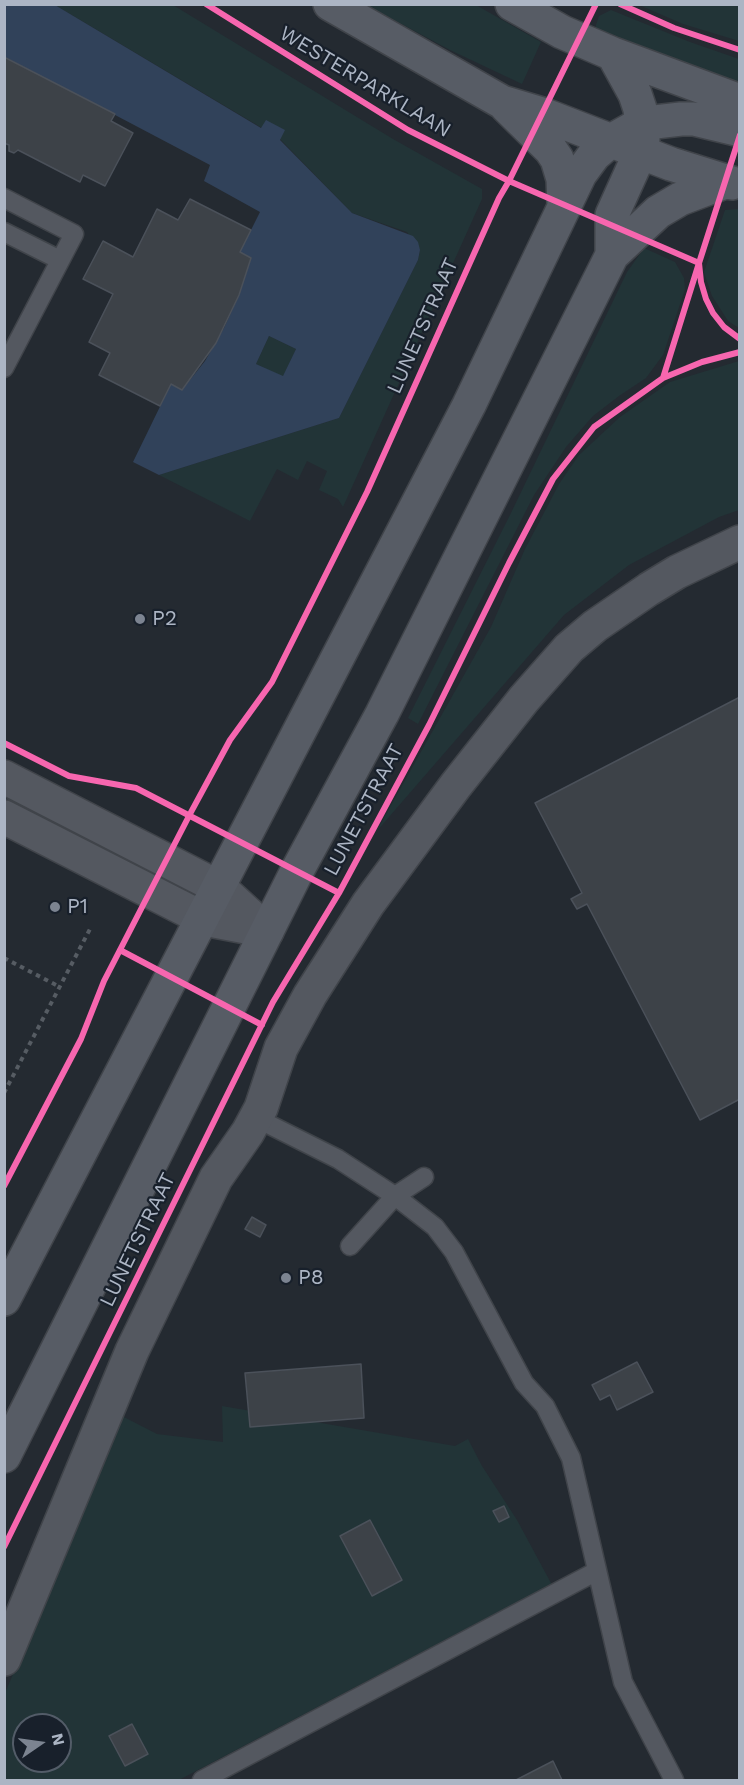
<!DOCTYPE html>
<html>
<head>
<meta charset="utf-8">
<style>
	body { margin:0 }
	#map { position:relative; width:744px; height:1785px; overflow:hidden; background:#242a31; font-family:"Work Sans",sans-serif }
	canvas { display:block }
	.frame { position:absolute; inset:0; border:6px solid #acb5c4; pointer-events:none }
	.north { position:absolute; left:12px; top:1713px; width:60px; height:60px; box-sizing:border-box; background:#18202b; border:2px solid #535c68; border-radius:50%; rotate:77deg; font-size:16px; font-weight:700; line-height:24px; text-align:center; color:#acb5c4 }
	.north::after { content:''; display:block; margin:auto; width:21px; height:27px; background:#7c8491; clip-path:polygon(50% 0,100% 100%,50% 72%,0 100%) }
</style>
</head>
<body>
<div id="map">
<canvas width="744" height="1785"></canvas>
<div class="frame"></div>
<div class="north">N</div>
</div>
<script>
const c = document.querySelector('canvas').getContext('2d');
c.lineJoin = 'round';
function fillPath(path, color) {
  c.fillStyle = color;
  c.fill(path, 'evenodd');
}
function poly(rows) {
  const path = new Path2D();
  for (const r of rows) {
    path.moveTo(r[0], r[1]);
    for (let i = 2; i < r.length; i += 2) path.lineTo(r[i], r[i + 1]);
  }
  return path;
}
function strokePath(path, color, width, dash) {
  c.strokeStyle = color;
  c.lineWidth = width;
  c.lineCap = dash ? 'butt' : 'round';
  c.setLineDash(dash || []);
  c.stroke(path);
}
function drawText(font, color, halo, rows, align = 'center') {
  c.font = font + ' "Work Sans",sans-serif';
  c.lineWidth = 4.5;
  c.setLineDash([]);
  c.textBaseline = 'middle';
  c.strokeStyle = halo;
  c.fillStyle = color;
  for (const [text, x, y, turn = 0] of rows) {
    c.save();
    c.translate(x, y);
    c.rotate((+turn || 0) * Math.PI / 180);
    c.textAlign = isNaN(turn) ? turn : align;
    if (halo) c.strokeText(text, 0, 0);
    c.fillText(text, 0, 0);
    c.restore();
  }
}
fillPath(poly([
	[55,5,173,5,393,139,482,189,482,199,343,507,338,499,319,490,327,471,307,461,298,480,277,469,250,521,159,475,339,418,418,260,420,250,407,232,352,213,280,139,284,130,262,128],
	[366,5,476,5,541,42,522,84,450,50],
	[639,5,739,5,739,41,683,24],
	[611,10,690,42,739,59,739,83,682,64,595,28,599,16],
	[739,209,740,209,739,328,728,321,712,296,704,272,725,210],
	[644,248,675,262,684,278,685,289,663,355,646,378,619,396,593,416,566,447,534,495,418,724,408,718,510,515,627,272],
	[269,336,296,349,283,377,256,364],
	[739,361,739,510,719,517,629,565,564,615,376,832,491,627,525,549,559,484,579,455,620,417,670,382],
	[222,1406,455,1446,468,1439,482,1466,517,1520,552,1585,496,1613,179,1780,5,1780,5,1693,122,1416,157,1434,223,1442],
	[24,1725,60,1725,60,1761,24,1761]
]), '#223437');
fillPath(poly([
	[4,5,55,5,261,128,266,120,285,130,280,140,352,213,413,236,418,242,420,250,418,260,339,418,159,475,133,462,171,384,182,390,205,361,224,328,239,295,250,258,240,252,260,212,204,181,210,165,5,57],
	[269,336,296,349,283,376,256,364]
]), '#31425a');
const building = poly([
	[4,57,115,114,111,121,133,133,105,186,83,175,80,182,18,150,14,153,9,151,9,145,4,143,4,57],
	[190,199,251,230,240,252,251,258,239,295,216,343,182,390,171,384,160,406,99,375,110,353,89,342,113,294,83,279,103,241,133,257,157,209,178,220,190,199],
	[740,697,740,1099,700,1120,587,904,577,909,571,899,582,893,535,803,740,697],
	[252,1217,266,1225,260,1237,245,1229,252,1217],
	[637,1362,653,1392,617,1410,610,1395,600,1400,592,1385,637,1362],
	[361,1364,364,1418,250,1427,245,1373,361,1364],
	[504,1506,509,1517,499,1522,493,1511,504,1506],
	[370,1520,402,1580,372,1596,340,1536,370,1520],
	[132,1724,148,1754,125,1766,109,1736,132,1724],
	[553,1761,562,1780,516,1780,553,1761]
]);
fillPath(building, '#3d4248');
strokePath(building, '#4b515a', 1.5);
const lane = poly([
	[4,198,74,234,4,368],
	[4,232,60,260],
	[256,1118,338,1159,395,1196,435,1227,454,1252,524,1383,545,1406,571,1458,623,1682,674,1780],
	[350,1246,395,1196,424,1177],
	[202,1780,597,1571]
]);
const street = poly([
	[4,777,220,888,267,931],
	[4,817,204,919,267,931],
	[4,1659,132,1351,216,1178,248,1132,261,1108,281,1048,310,995,368,904,456,785,524,699,569,648,595,626,649,589,677,572,740,542]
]);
const secondary = poly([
	[330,4,502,102,542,114,671,164,732,183],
	[512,4,562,32,613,54,740,101],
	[506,106,551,150,557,159,563,179,564,205],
	[612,255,612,215,640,153,643,139,640,109,635,94,613,54],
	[4,1299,469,405,580,174,594,155,609,142,634,128,655,122,681,119,694,119,740,130],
	[4,1456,297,871,382,714,612,255,658,212,680,199,725,182]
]);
strokePath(lane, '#40444a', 21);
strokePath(street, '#40444a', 36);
strokePath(secondary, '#40444a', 36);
strokePath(poly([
	[4,958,60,987],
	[4,1093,90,929]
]), '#565c63', 4, [4.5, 4.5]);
strokePath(lane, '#545860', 18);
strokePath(street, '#545860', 33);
strokePath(secondary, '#575c65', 33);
strokePath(poly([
	[620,4,674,28,740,50],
	[740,135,699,263,701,282,706,299,713,313,724,327,740,339],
	[663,378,702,362,740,352],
	[4,743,69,776,136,788,339,893],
	[120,950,262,1025],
	[4,1186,81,1039,104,981,190,814,230,740,272,682,367,492,499,198,509,181,596,4],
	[4,1547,273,1002,339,893,429,725,509,563,553,479,594,427,663,378,699,263,509,181,408,130,206,4]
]), '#f766af', 6);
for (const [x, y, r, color] of [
	[140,619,6,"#7c8491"],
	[55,907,6,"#7c8491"],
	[286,1278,6,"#7c8491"]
]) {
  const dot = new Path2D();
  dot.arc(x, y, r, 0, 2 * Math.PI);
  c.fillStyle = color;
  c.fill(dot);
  strokePath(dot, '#18202b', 2);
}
drawText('21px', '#acb5c4', '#18202b', [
	["WESTERPARKLAAN",365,82,31],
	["LUNETSTRAAT",423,326,-66],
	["LUNETSTRAAT",364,810,-62],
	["LUNETSTRAAT",138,1240,-64]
]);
drawText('21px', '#acb5c4', '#18202b', [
	["P2",152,619],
	["P1",67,907],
	["P8",298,1278]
], 'left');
</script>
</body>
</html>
